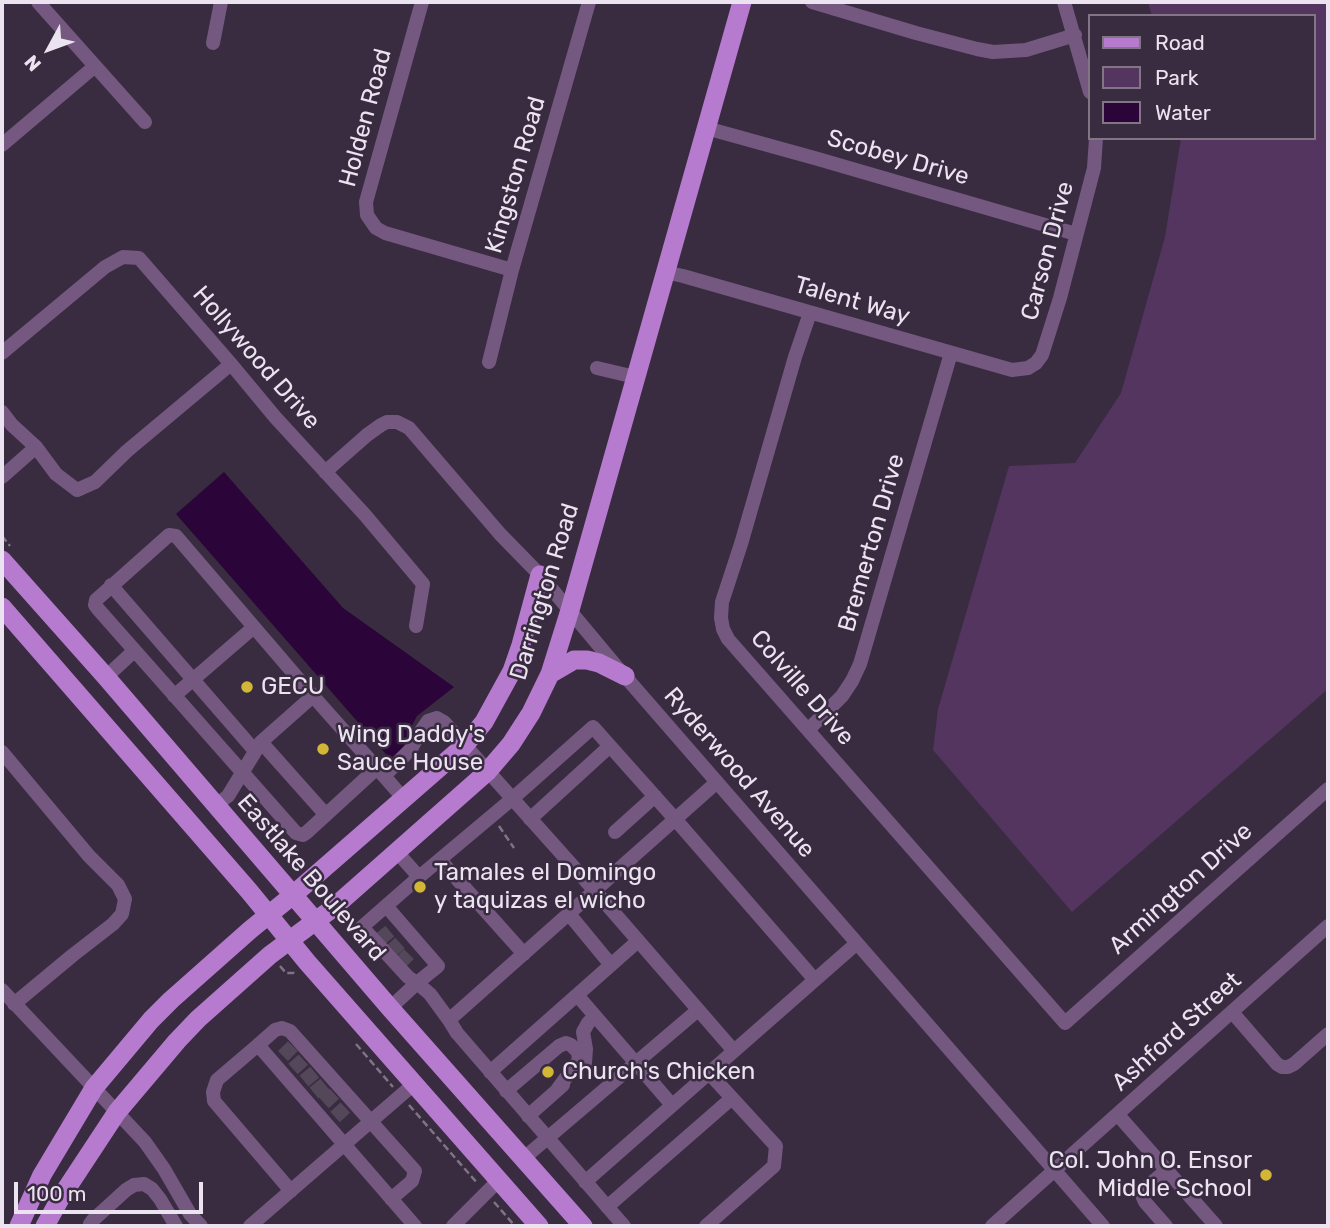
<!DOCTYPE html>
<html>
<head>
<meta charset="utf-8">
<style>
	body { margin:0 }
	#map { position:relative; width:1330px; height:1228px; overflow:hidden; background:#392b40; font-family:Rubik,sans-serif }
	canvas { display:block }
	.frame { position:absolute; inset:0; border:4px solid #ece3f0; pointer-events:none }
	.legend { position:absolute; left:1088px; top:14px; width:228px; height:126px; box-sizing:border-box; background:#392b40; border:2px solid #817586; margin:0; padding:9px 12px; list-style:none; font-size:21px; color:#ece3f0 }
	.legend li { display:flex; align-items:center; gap:14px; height:35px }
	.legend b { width:35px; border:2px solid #817586 }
	.north { position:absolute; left:14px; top:14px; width:70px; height:70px; -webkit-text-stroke:5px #392b40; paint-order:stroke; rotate:229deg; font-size:19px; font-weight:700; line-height:28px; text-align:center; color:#ece3f0 }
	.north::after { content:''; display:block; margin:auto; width:24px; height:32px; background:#ece3f0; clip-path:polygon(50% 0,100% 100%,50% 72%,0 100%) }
	.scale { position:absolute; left:14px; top:1182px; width:189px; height:32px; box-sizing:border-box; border:4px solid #ece3f0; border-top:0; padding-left:9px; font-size:21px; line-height:24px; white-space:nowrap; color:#ece3f0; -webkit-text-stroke:5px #392b40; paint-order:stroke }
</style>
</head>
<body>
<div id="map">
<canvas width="1330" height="1228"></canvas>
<div class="frame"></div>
<ul class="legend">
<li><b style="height:9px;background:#b67bce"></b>Road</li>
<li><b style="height:19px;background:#53355f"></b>Park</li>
<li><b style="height:19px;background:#2b0439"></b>Water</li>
</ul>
<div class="north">N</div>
<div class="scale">100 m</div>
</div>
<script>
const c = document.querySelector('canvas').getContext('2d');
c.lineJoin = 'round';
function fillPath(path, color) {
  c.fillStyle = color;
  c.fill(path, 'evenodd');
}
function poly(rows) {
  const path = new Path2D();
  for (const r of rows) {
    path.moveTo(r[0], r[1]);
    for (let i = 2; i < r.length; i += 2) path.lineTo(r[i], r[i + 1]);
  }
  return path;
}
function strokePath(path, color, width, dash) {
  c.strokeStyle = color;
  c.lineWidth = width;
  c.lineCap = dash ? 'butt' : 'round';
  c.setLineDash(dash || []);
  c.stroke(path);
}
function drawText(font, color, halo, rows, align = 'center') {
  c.font = font + ' Rubik,sans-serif';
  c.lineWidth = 5;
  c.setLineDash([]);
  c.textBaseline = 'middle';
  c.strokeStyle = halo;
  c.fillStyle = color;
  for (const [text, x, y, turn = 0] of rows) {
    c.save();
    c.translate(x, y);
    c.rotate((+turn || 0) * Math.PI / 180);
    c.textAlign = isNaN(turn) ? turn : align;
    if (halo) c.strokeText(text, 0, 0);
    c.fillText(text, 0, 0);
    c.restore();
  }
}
fillPath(poly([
	[1148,2,1328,2,1328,689,1072,912,933,750,938,709,1009,466,1075,463,1121,393,1165,237,1181,138,1314,138,1314,16,1152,16]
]), '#53355f');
fillPath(poly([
	[224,472,343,608,454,687,417,716,410,729,404,747,391,760,176,514]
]), '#2b0439');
strokePath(poly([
	[379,940,390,931],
	[390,952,400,943],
	[399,964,409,954],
	[283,1056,294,1045],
	[293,1069,304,1059],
	[304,1081,316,1071],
	[314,1093,326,1083],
	[324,1103,335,1093],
	[335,1117,346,1107]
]), '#54475a', 14, [14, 7]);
strokePath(poly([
	[2,536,10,546],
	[499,826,514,848],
	[280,966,286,973,294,973,297,975],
	[356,1044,393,1087],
	[409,1105,478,1184],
	[494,1202,515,1226]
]), '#7f7385', 2.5, [7, 3.5]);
strokePath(poly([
	[38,2,145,122],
	[422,2,366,202,367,215,376,228,385,233,512,270],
	[812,2,916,33,977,49,993,52,1026,50,1075,35],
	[1064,2,1090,92],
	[213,43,221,2],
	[706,128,818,159,1076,234],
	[2,145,94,67],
	[665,272,683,276,1012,370,1028,368,1036,363,1042,355,1060,298,1094,168,1096,138],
	[810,313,795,357,741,544,722,602,721,618,723,629,728,639,1065,1023,1328,789],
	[2,353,105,267,123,257,139,258,231,364,275,417,365,515,423,584,416,626],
	[489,362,512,270,589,2],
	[597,368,635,377],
	[2,412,12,425,36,447,56,474,77,490,95,482,127,451,231,364],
	[325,472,367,435,381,425,387,422,397,422,409,428,500,534,540,575,616,666,1103,1226],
	[2,477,36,447],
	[111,585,255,751],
	[106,677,134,651],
	[174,696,254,627],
	[808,730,842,696,852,681,860,664,951,353],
	[261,742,326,815],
	[2,752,89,856,118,885,125,899,122,914,113,924,73,955,14,1004],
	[377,768,306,833,303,835,296,833,98,609,95,605,96,600,169,535,176,536,313,696,384,776,404,799],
	[384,776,411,749,419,734,428,721,437,718,444,722,595,891,734,1051,857,943],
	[216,805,228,796,261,742,313,696],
	[530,819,610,746],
	[615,832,655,796],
	[397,852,419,877,512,799,593,727,675,819,815,980],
	[440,860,524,954],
	[387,907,438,966,417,983,430,994,449,1020,457,1033,624,1226],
	[569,914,611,965],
	[2,990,145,1142,164,1169,190,1214,201,1226],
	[577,995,672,1105],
	[390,1008,417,983,408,977,362,927,419,877],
	[1232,1012,1277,1064,1282,1067,1288,1067,1294,1064,1328,1034],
	[449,1020,717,782],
	[258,1045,275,1030,282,1028,290,1031,415,1171,412,1181,391,1199],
	[585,1063,586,1049,583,1032,588,1023,595,1016],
	[490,1072,638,941],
	[506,1091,559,1046,566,1043,571,1045,578,1052,579,1060,557,1090],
	[1118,1115,1216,1226],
	[528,1116,563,1085],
	[524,1158,698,1010],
	[585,1182,709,1073],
	[291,1191,214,1101,213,1092,217,1080,258,1045,415,1226],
	[607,1207,732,1098],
	[91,1226,90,1224,93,1220,126,1190,134,1185,144,1184,152,1189,160,1199,176,1226],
	[250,1226,414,1084],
	[453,1226,499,1180],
	[706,1226,774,1166,776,1146,709,1073,734,1051],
	[992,1226,1328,926],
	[1166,1226,1145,1202,1141,1193,1143,1190,1167,1170]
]), '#745880', 14);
strokePath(poly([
	[2,560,106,677,390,1008,583,1226],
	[2,607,249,891,307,962,539,1226],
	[550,674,574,660,587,660,599,663,625,676],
	[19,1226,42,1175,94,1088,151,1020,171,1000,250,930,293,895,464,746,484,722,512,671,521,645,540,575],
	[45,1226,61,1197,117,1112,177,1041,198,1019,270,955,333,908,487,772,511,744,531,713,550,674,570,610,742,2]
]), '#b67bce', 19);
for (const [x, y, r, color] of [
	[247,687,7,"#d2b736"],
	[323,749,7,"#d2b736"],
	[420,887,7,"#d2b736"],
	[548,1072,7,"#d2b736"],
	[1266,1175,7,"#d2b736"]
]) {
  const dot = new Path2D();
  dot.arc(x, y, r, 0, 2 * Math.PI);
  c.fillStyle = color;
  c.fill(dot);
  strokePath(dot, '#392b40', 2.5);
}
drawText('24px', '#ece3f0', '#392b40', [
	["Holden Road",366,118,-75],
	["Scobey Drive",898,158,16],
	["Kingston Road",516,175,-74],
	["Carson Drive",1048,251,-75],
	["Talent Way",852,301,16],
	["Hollywood Drive",256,358,49],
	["Bremerton Drive",872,543,-74],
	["Darrington Road",545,592,-73],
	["Colville Drive",802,688,49],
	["Ryderwood Avenue",739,773,49],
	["Eastlake Boulevard",311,878,49],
	["Armington Drive",1181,889,-42],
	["Ashford Street",1177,1032,-42]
]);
drawText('24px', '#ece3f0', '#392b40', [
	["GECU",261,687],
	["Wing Daddy's",337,735],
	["Sauce House",337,763],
	["Tamales el Domingo",434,873],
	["y taquizas el wicho",434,901],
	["Church's Chicken",562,1072],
	["Col. John O. Ensor",1252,1161,"right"],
	["Middle School",1252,1189,"right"]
], 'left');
</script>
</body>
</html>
